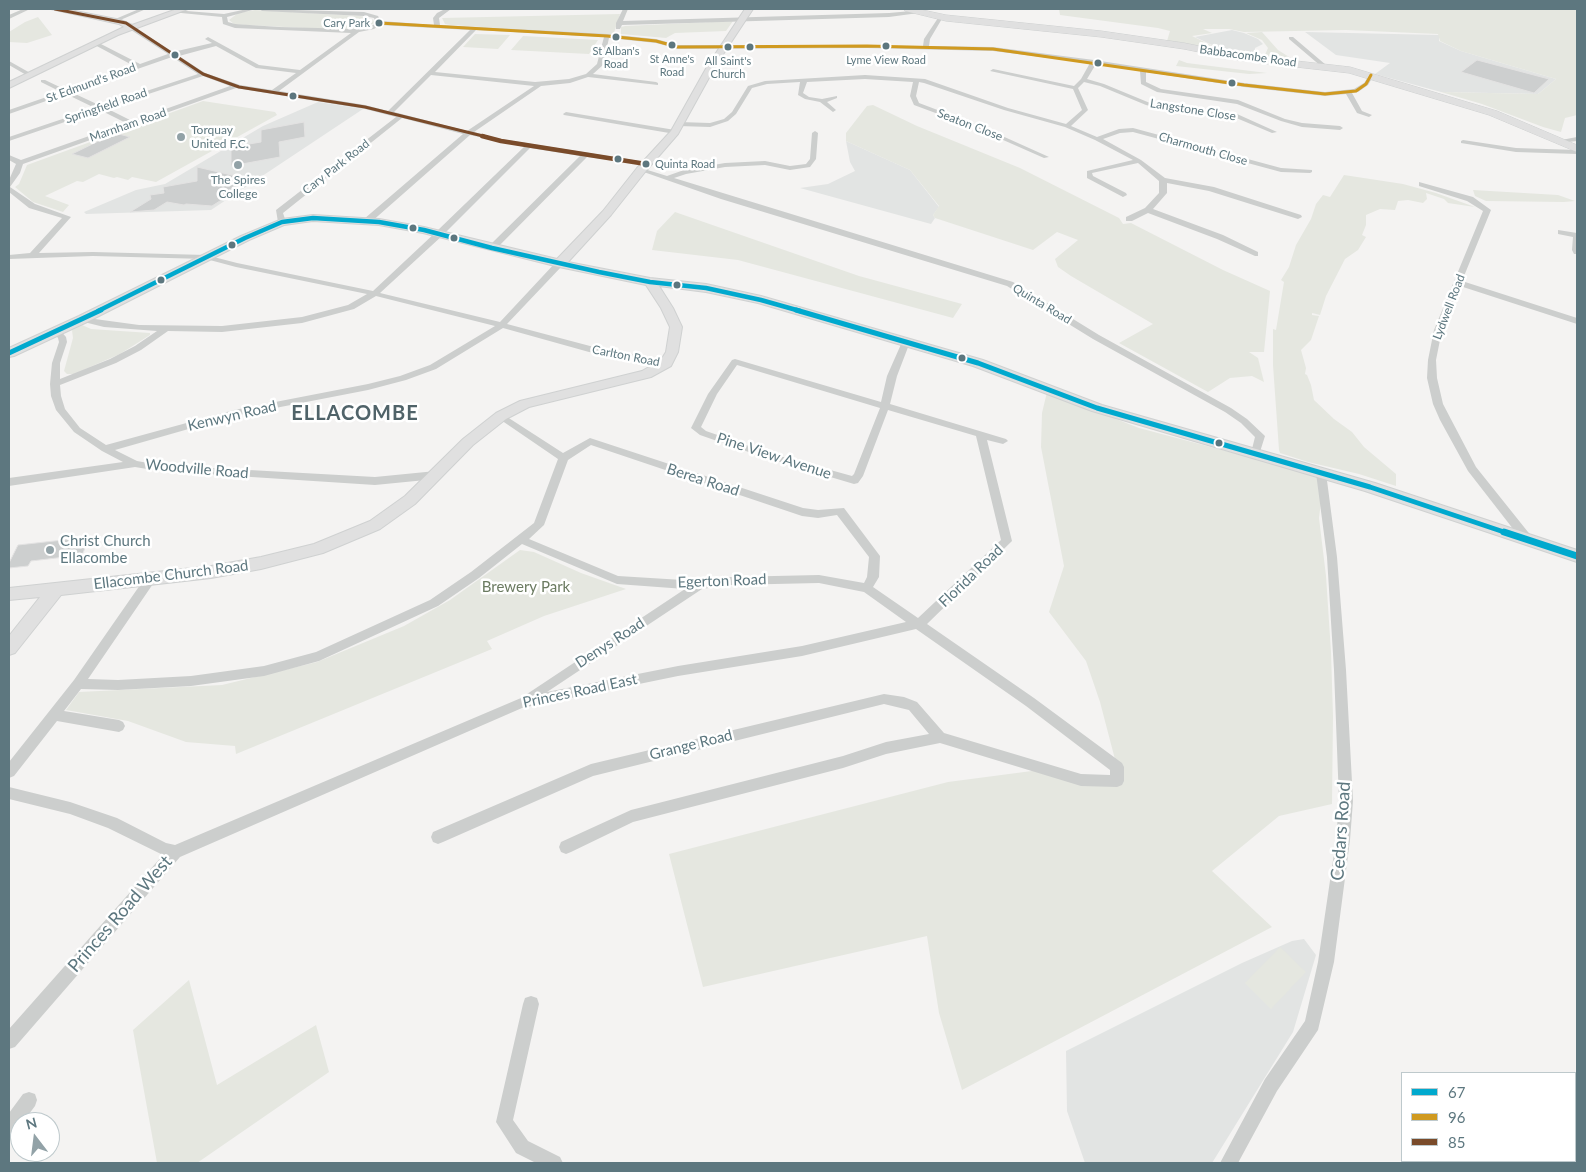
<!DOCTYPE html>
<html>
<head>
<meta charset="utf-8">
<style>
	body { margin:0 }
	#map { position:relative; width:1586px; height:1172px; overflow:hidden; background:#f4f3f2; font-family:Lato,sans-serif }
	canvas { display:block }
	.frame { position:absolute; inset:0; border:10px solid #5d777f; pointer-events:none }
	.legend { position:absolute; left:1401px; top:1072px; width:175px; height:90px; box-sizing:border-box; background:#fff; border:1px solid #bec9cc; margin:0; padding:6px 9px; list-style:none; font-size:15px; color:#5d777f }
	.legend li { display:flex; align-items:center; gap:10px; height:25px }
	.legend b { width:25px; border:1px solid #bec9cc }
	.north { position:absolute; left:10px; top:1112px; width:50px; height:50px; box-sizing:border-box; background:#fff; border:1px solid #bec9cc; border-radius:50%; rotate:345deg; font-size:14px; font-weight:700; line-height:20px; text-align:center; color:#5d777f }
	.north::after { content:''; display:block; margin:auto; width:18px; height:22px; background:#92a2a7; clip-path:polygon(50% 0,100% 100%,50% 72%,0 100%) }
</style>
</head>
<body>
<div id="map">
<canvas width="1586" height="1172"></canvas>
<div class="frame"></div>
<ul class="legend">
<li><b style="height:6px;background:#00a9ce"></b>67</li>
<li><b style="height:6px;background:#d09a20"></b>96</li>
<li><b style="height:6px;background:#7a4b2a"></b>85</li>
</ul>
<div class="north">N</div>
</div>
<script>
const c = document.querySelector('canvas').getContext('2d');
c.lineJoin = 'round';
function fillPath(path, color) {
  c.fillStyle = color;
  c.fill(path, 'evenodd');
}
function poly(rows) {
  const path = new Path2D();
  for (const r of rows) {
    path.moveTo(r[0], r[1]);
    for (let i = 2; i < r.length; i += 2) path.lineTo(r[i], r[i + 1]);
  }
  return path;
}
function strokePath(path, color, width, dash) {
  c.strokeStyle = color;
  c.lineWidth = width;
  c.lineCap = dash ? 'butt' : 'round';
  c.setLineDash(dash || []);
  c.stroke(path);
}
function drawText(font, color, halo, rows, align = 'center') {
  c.font = font + ' Lato,sans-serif';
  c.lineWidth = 5;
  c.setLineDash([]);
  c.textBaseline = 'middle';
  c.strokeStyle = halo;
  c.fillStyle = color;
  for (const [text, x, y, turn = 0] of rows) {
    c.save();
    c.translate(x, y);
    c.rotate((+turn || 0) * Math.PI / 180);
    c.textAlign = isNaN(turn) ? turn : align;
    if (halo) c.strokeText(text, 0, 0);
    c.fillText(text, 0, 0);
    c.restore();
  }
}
fillPath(poly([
	[1232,30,1244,33,1258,39,1263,44,1255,48,1255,56,1229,53,1195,37],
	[1305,32,1439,35,1439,41,1461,51,1556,79,1538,94,1441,92,1375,74,1390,63,1336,55],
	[318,102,363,109,211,210,86,214,84,212,136,190,165,184,263,126],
	[846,141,910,170,939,207,933,215,935,218,931,224,800,188,828,184,855,171,850,162],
	[1304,939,1316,955,1293,1032,1212,1163,1085,1163,1067,1111,1066,1051,1242,963,1292,941]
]), '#e2e4e3');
fillPath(poly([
	[1059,9,1577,9,1577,115,1565,118,1561,132,1543,127,1482,104,1441,92,1538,94,1556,79,1461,51,1440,41,1438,34,1346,30,1244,32,1229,29,1203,29,1212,33,1192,36,1223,51,1167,41,1170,31,1158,28,1060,15],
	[255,10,361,16,372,19,375,23,360,29,304,28,246,25,234,24,229,20,238,13],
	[620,14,613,36,451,25,445,24,442,18],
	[38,17,52,35,27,43,9,42,9,32,25,22],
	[733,21,726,31,675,33,666,38,621,34,621,27,625,26],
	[1262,32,1278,50,1294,60,1261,57,1265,55,1268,48,1262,40,1246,33],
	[475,34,510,35,498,49,463,47],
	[523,36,598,40,589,54,511,50],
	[1179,60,1187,63,1267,73,1249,74,1176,66],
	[203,101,275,112,277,115,156,182,132,177,128,180,117,177,114,178,99,174,83,182,77,181,45,196,69,205,63,212,33,202,15,187,19,184,27,165],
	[873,105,917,126,1020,168,1119,218,1123,224,1131,223,1223,270,1270,291,1264,352,1249,352,1258,358,1264,382,1252,376,1230,378,1208,392,1119,343,1153,324,1071,276,1058,267,1055,259,1078,240,1057,232,1033,250,935,218,933,215,939,206,910,170,846,141,846,133,867,106],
	[1344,175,1403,184,1436,193,1475,207,1448,203,1444,199,1426,193,1427,199,1423,203,1408,200,1398,201,1395,210,1380,209,1366,215,1366,225,1362,235,1366,237,1358,250,1345,259,1326,296,1320,315,1312,313,1312,315,1319,316,1311,340,1301,350,1306,368,1305,374,1307,375,1311,385,1314,400,1334,419,1352,432,1364,447,1396,474,1396,486,1359,474,1308,462,1280,453,1279,450,1273,365,1273,329,1276,330,1284,282,1281,280,1289,267,1296,245,1311,219,1316,204,1323,195,1330,197],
	[1473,190,1558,195,1575,201,1564,202,1486,201,1475,196],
	[675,212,859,276,962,304,953,318,738,260,652,250,657,231],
	[82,325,91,329,150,333,150,335,120,354,74,374,67,374,64,371,73,338,72,330],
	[1047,392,1139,428,1324,477,1319,518,1326,576,1331,652,1333,716,1332,804,1279,816,1212,871,1272,927,962,1090,939,1013,927,936,703,987,669,854,948,782,1047,769,1117,781,1117,767,1100,702,1086,661,1049,612,1064,566,1041,447,1042,413],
	[520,550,534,552,581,573,626,589,544,616,487,641,492,649,236,754,235,746,186,742,128,721,66,710,79,692,222,685,317,662,404,626,450,600],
	[1280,947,1306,972,1271,1009,1245,983],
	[189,980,217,1085,316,1025,329,1072,197,1163,157,1163,133,1030]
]), '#e5e7e0');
const building = poly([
	[1477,60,1549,79,1534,93,1461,72,1477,60],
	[304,122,305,137,279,142,280,157,231,166,231,147,261,142,261,130,304,122],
	[115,133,130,137,88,158,72,154,115,133],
	[197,167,253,180,212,206,186,204,184,205,167,202,154,210,130,212,151,199,150,195,164,193,163,187,197,181,197,167],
	[90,537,82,555,31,561,28,566,9,568,9,563,18,545,90,537]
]);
fillPath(building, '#cdcfcf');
strokePath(building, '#e3e2e2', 1);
const secondary = poly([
	[51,9,65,9,121,20,132,25,177,9,188,9,118,35,9,88,9,82,124,27,119,24,51,9],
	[745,9,753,9,716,65,678,134,645,172,611,215,568,262,650,278,706,284,761,296,983,360,1102,405,1375,483,1577,550,1577,562,1365,491,1092,411,973,366,758,303,706,292,659,286,673,308,682,327,678,352,671,366,651,377,529,407,506,419,473,445,415,504,380,529,323,553,261,569,211,578,61,595,15,653,9,655,9,636,40,597,9,600,9,588,211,566,261,557,314,544,370,521,405,496,463,439,496,413,520,401,642,371,661,360,666,352,670,327,661,308,646,285,559,267,423,233,379,225,313,221,284,225,249,240,87,322,14,356,9,357,9,348,79,316,241,236,282,219,313,215,379,219,424,227,557,259,603,211,637,168,671,131,708,65,745,9]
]);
const primary = poly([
	[904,9,918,9,946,15,1101,31,1184,43,1243,55,1350,67,1497,111,1577,145,1577,152,1489,115,1349,73,1243,61,1184,49,1101,37,946,21,905,11,904,9]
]);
strokePath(secondary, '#cfd1d1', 2);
strokePath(primary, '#ced0d0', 1);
fillPath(poly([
	[23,9,30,9,9,19,9,15,23,9],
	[139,9,146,9,118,21,113,20,139,9],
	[247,9,256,9,227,17,228,22,235,24,279,27,357,29,370,27,376,23,374,18,364,16,262,11,259,9,364,12,378,16,381,21,434,25,433,18,437,13,445,9,451,9,439,18,440,25,607,34,656,39,678,45,923,46,924,39,940,15,943,17,930,39,929,46,993,47,1094,60,1244,83,1325,92,1354,89,1364,83,1371,73,1374,75,1368,85,1358,92,1352,93,1362,111,1372,115,1369,117,1357,113,1346,94,1325,96,1244,87,1146,72,1146,82,1161,89,1238,100,1285,119,1302,123,1340,126,1343,128,1340,130,1302,127,1281,121,1237,104,1157,92,1141,84,1140,71,1096,64,1087,79,1104,84,1150,103,1237,114,1277,132,1272,133,1234,117,1162,109,1146,105,1100,86,1084,82,1078,88,1088,110,1071,126,1097,137,1119,129,1133,128,1281,168,1312,170,1312,172,1310,173,1281,172,1133,132,1120,133,1103,139,1141,160,1165,178,1214,187,1301,215,1302,217,1298,219,1209,191,1167,183,1167,193,1153,209,1223,235,1258,252,1258,256,1255,256,1217,239,1148,213,1132,221,1126,221,1126,217,1145,208,1159,193,1159,181,1138,163,1092,173,1093,176,1126,193,1127,195,1123,197,1087,178,1087,171,1133,160,1095,140,1065,127,1004,110,924,83,919,82,916,96,919,103,980,126,1049,157,1044,158,976,128,914,105,910,96,913,82,865,79,807,82,803,93,809,97,822,99,837,96,837,98,827,102,836,110,833,112,820,102,805,99,798,95,800,82,767,84,752,88,736,114,728,121,710,127,679,126,676,124,679,122,710,123,724,119,732,112,748,86,765,81,865,75,925,79,1008,108,1066,124,1082,110,1073,89,990,71,993,69,1074,86,1081,79,1090,63,993,51,867,48,678,49,656,43,609,38,603,65,593,74,656,82,658,83,658,85,588,77,570,83,541,86,474,132,501,139,646,162,649,164,648,165,587,157,495,250,489,250,489,246,580,156,530,148,443,235,380,293,500,322,556,262,562,262,562,266,507,324,590,346,666,360,669,361,669,365,589,352,503,328,436,369,406,380,368,390,234,416,115,450,137,461,159,465,375,477,436,471,441,475,436,479,375,485,159,471,135,467,9,486,9,478,123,462,102,451,74,432,56,410,51,396,50,384,52,363,59,342,58,338,52,331,53,329,59,329,66,337,67,342,60,363,60,379,110,359,135,346,157,331,104,327,80,321,80,317,139,325,222,326,302,317,348,305,367,294,236,267,206,259,93,256,9,259,9,255,30,253,62,218,29,208,9,192,9,180,16,164,9,160,9,155,21,160,126,123,100,110,9,141,9,137,95,108,66,94,9,114,9,110,61,92,41,82,41,80,45,80,66,90,134,66,93,44,93,42,97,42,140,64,168,54,128,28,130,25,173,52,212,43,205,39,208,37,259,65,300,70,351,33,235,28,223,24,222,17,171,12,174,10,224,14,247,9],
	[380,25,470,30,388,111,365,105,279,91,359,32,374,29,380,25],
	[476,30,604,37,597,64,586,74,569,79,535,82,435,72,476,30],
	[216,46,256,68,296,73,272,90,240,85,205,73,179,56,216,46],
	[172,57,198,74,101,106,71,92,172,57],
	[431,75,534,86,467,131,394,112,431,75],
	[203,76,230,86,132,121,106,108,203,76],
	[236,88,365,109,396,117,276,210,278,222,282,224,286,222,283,213,402,118,463,134,364,219,364,223,370,223,470,135,524,147,437,231,373,291,237,263,206,255,93,252,39,253,71,217,35,204,10,187,20,173,23,164,236,88],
	[376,296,495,326,430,365,400,376,368,384,234,410,106,445,80,428,65,409,61,396,60,385,116,363,141,350,168,331,222,332,302,323,354,309,376,296],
	[623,9,628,9,623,21,889,13,923,10,926,12,889,17,622,25,620,29,616,29,616,23,623,9],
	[1289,37,1293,37,1326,65,1326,67,1322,67,1289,39,1289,37],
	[9,61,32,74,33,75,28,76,9,65,9,61],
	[566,112,675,130,678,132,675,134,564,115,563,114,566,112],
	[815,131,818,133,816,159,810,167,790,170,765,165,725,167,686,174,674,178,1013,282,1099,335,1231,408,1247,419,1265,436,1259,455,1253,455,1251,453,1255,437,1241,423,1225,412,1093,339,1007,286,721,199,638,170,641,168,667,176,684,170,725,163,765,161,790,166,806,164,810,159,812,133,815,131],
	[1577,137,1577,141,1559,143,1556,141,1577,137],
	[1463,140,1516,148,1577,150,1577,154,1516,152,1461,143,1461,141,1463,140],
	[1419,182,1473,197,1491,210,1462,281,1577,318,1577,324,1460,286,1442,330,1436,360,1437,378,1443,404,1476,467,1532,537,1533,540,1532,543,1528,544,1524,543,1468,471,1440,420,1433,404,1427,378,1428,360,1434,330,1483,211,1467,201,1419,186,1419,182],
	[1558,230,1577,233,1577,254,1574,254,1572,250,1573,237,1558,234,1558,230],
	[906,339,910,342,897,376,890,404,1006,439,1008,441,1003,444,987,440,1012,541,927,624,1034,698,1122,763,1124,767,1124,781,1122,785,1117,787,1081,786,940,743,886,754,843,768,633,822,571,852,566,854,561,852,559,847,561,842,631,810,843,756,886,742,929,734,909,710,884,704,593,776,443,842,438,844,433,842,431,837,433,832,591,764,884,694,904,697,917,702,944,733,1081,774,1110,775,1110,770,1026,706,916,629,802,656,678,676,522,708,180,857,15,1047,9,1049,9,1029,163,855,108,828,70,814,9,799,9,787,70,802,117,818,166,843,175,845,521,698,685,589,617,584,522,544,479,578,438,606,319,661,264,676,191,686,118,690,81,689,64,711,119,720,123,722,125,726,123,730,119,732,57,721,14,776,9,778,9,762,74,680,147,575,155,575,157,578,88,679,118,680,191,676,264,666,316,652,430,600,471,572,534,523,558,459,498,418,496,416,501,413,563,453,590,438,803,508,818,510,844,508,880,556,879,577,873,587,918,618,1001,540,976,436,888,410,863,476,858,483,854,484,763,457,700,435,691,428,708,394,732,360,735,359,881,402,887,376,902,342,906,339],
	[737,365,880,408,854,474,852,476,769,453,706,431,701,427,717,394,737,365],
	[591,445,802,516,818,518,837,515,869,557,867,577,864,583,819,575,730,577,699,581,618,576,529,539,544,525,568,460,591,445],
	[819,583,864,592,906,622,802,646,678,666,547,692,702,589,730,585,819,583],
	[1321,469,1326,473,1337,557,1346,670,1353,801,1350,840,1334,962,1318,1030,1277,1091,1238,1163,1220,1163,1265,1079,1305,1021,1318,962,1336,840,1339,801,1334,670,1327,557,1316,473,1321,469],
	[531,996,537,998,539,1004,513,1120,528,1141,560,1157,563,1163,536,1163,516,1153,496,1122,523,1004,525,998,531,996],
	[29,1092,35,1094,37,1100,35,1106,23,1122,20,1122,20,1125,15,1132,9,1134,9,1113,23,1094,29,1092],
	[1575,1123,1577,1123,1577,1144,1575,1144,1575,1123],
	[1552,1161,1571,1161,1570,1163,1551,1163,1552,1161]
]), '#cccecd');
fillPath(secondary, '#e0e0e0');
fillPath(primary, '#e0e0e0');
strokePath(poly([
	[98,311,245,238,282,222,313,218,379,222,424,230,492,248,599,272,650,282,706,288,761,300,800,311]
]), '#00a9ce', 4.5);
strokePath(poly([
	[796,310,978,363,1097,408,1370,487,1507,533],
	[9,353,101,310]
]), '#00a9ce', 5);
strokePath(poly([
	[1504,532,1577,556]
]), '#00a9ce', 7);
strokePath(poly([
	[379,23,607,36,656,41,678,47,867,46,993,49,1244,85,1325,94,1356,91,1366,84,1371,75]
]), '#d09a20', 3);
strokePath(poly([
	[55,9,126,23,203,74,239,87,365,107,487,137]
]), '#7a4b2a', 3);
strokePath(poly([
	[482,136,501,141,646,164]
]), '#7a4b2a', 4.5);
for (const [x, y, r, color] of [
	[379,23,4.5,"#5d777f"],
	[616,37,4.5,"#5d777f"],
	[672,45,4.5,"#5d777f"],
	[886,46,4.5,"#5d777f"],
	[728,47,4.5,"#5d777f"],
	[750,47,4.5,"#5d777f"],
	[175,55,4.5,"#5d777f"],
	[1098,63,4.5,"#5d777f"],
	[1232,83,4.5,"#5d777f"],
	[293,96,4.5,"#5d777f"],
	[181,137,5,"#92a2a7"],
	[618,159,4.5,"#5d777f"],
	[646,164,4.5,"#5d777f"],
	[238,165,5,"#92a2a7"],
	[413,228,4.5,"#5d777f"],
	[454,238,4.5,"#5d777f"],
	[232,245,4.5,"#5d777f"],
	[161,280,4.5,"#5d777f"],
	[677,285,4.5,"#5d777f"],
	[962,358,4.5,"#5d777f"],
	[1219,443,4.5,"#5d777f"],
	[50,550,5,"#92a2a7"]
]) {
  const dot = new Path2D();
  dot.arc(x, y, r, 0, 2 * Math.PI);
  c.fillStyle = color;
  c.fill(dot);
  strokePath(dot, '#fff', 2);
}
drawText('11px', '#5d777f', '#fff', [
	["Cary Park",370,23,"right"],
	["St Alban's",616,51],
	["Road",616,64],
	["St Anne's",672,59],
	["Road",672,72],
	["Lyme View Road",886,60],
	["All Saint's",728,61],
	["Church",728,74],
	["Quinta Road",655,164,"left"]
]);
drawText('12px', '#5d777f', '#fff', [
	["Babbacombe Road",1248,56,8],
	["St Edmund's Road",91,83,-20],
	["Springfield Road",106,106,-19],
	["Langstone Close",1193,110,9],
	["Marnham Road",128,125,-19],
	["Seaton Close",970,125,21],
	["Charmouth Close",1203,149,16],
	["Cary Park Road",336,167,-38],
	["Quinta Road",1042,304,31],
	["Lydwell Road",1449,307,-69],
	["Carlton Road",626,356,11]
]);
drawText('12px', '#5d777f', '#fff', [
	["Torquay",191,130],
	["United F.C.",191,144],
	["The Spires",238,180,"center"],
	["College",238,194,"center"]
], 'left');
drawText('15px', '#5d777f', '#fff', [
	["Kenwyn Road",232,416,-13],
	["Pine View Avenue",774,456,18],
	["Woodville Road",197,469,5],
	["Berea Road",703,480,18],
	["Ellacombe Church Road",171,575,-7],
	["Florida Road",971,576,-44],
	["Egerton Road",722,581,-2],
	["Denys Road",610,643,-33],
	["Princes Road East",580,691,-12],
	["Grange Road",691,745,-14]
]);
drawText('15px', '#5d777f', '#fff', [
	["Christ Church",60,541],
	["Ellacombe",60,558]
], 'left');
drawText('15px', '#6b7b61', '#fff', [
	["Brewery Park",526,587]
]);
drawText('18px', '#5d777f', '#fff', [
	["Cedars Road",1341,831,-86],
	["Princes Road West",120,914,-49]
]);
c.letterSpacing = '1px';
drawText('bold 20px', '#506369', '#fff', [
	["ELLACOMBE",355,414]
]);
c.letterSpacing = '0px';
</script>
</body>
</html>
